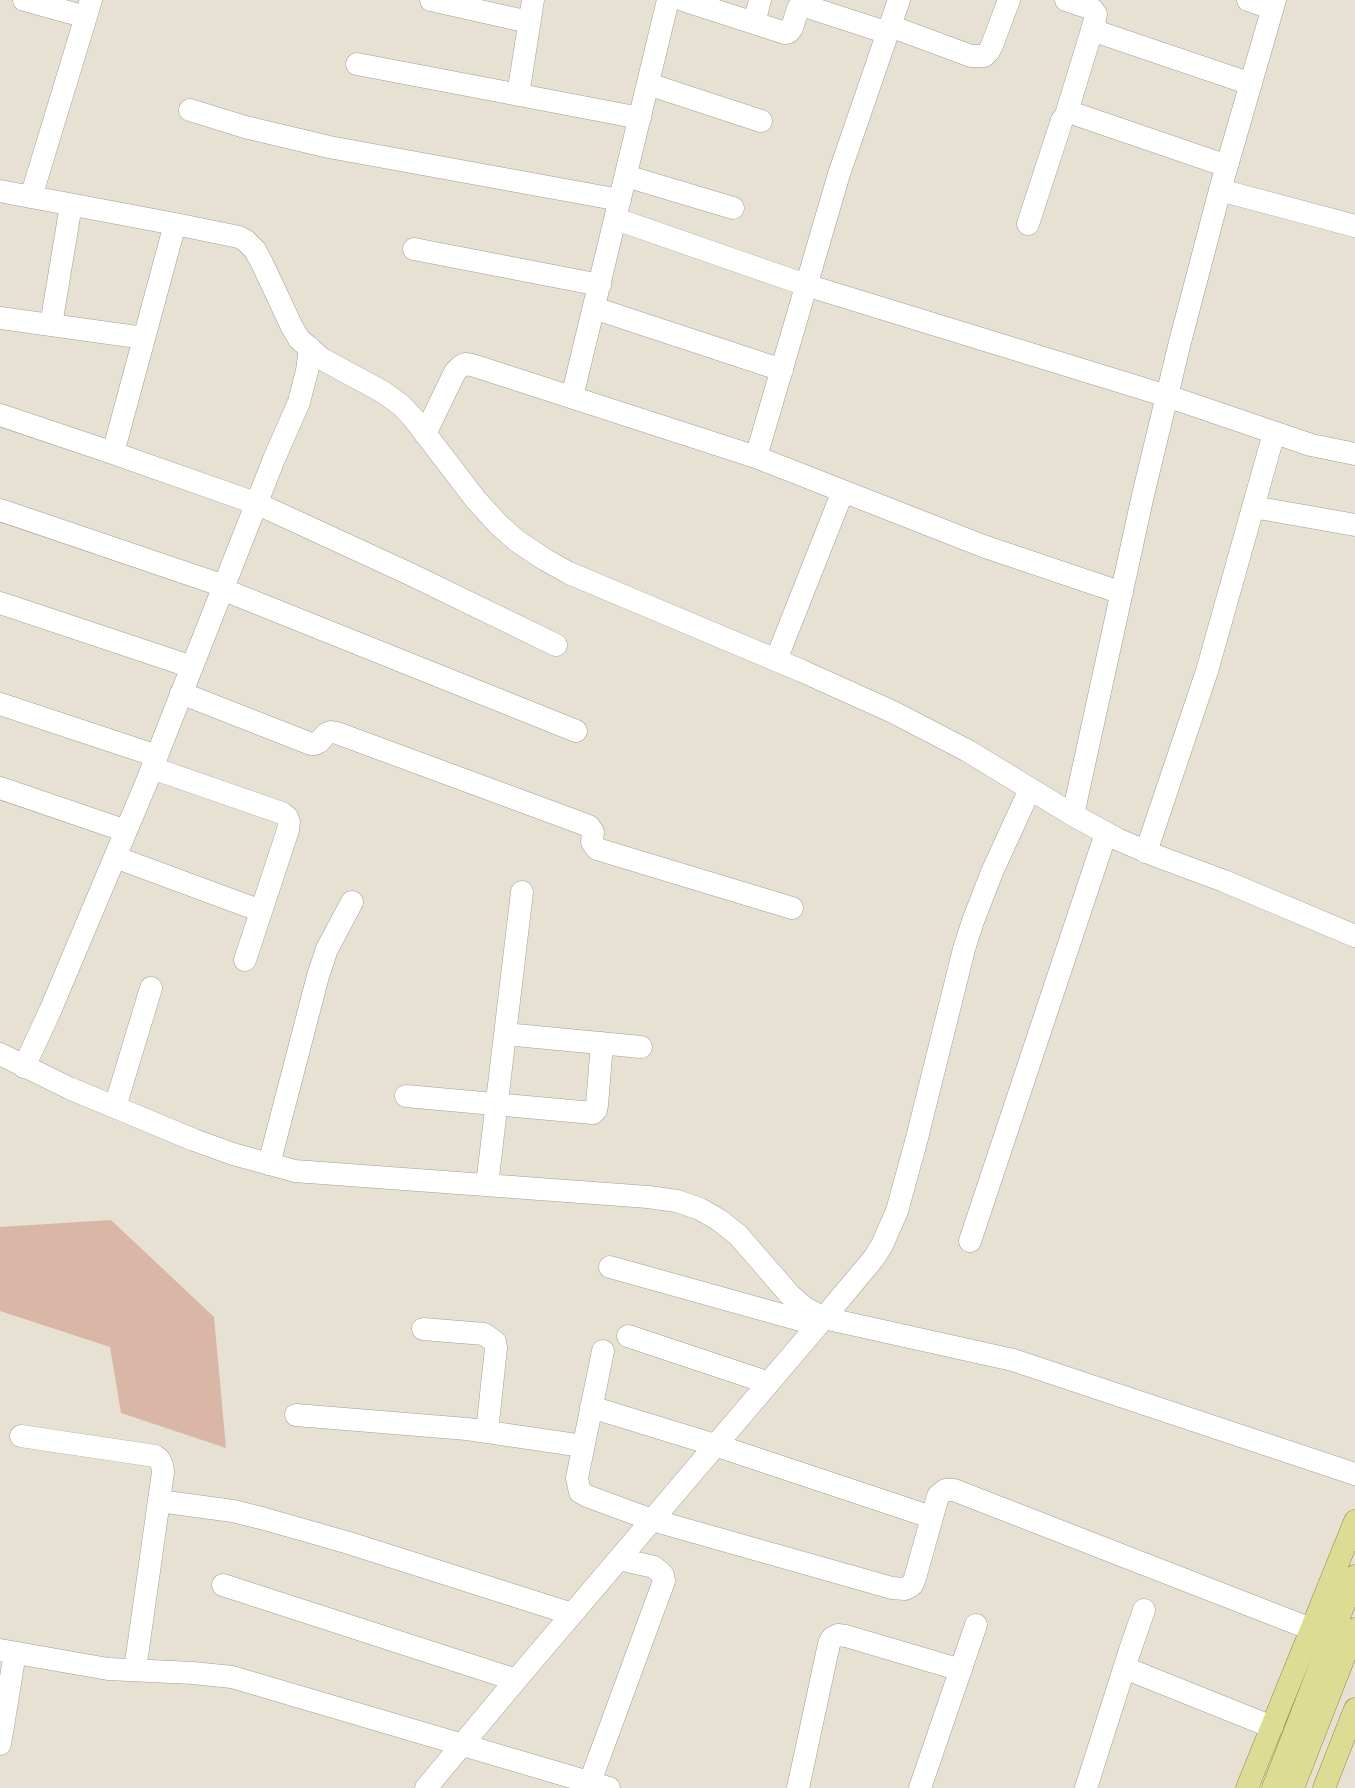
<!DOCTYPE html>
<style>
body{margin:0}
canvas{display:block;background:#e7e1d3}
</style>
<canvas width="1355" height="1788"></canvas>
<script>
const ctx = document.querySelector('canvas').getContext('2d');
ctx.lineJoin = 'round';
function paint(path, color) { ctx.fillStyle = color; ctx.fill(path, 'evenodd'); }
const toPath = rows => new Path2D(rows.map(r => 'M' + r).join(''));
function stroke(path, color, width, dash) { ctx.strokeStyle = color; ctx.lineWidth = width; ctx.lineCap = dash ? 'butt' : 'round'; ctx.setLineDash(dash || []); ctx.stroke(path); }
const green = toPath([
 [111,1220,214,1317,226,1448,121,1413,110,1347,0,1311,0,1227]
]);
const minor = toPath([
 [24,0,86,17],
 [431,0,529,22],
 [683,0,785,33,789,32,792,28,798,8,802,5,888,33],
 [1248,0,1272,8],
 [754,23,760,0],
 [890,26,971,56,984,56,989,51,992,45,1009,0],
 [1092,30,1251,84],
 [357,64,640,118],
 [648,84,761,121],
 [518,95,533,0],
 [190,110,245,127,329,147,620,200],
 [1066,115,1095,20,1096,14,1093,10,1090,8,1066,0],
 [626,176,733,208],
 [1220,190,1355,226],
 [0,191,175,224,239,237,246,241,255,250,262,263,292,327,299,339,322,359,383,392,401,405,414,419,476,500,498,524,517,541,544,559,569,573,802,671,893,712,968,751,1073,815,1117,839,1154,855,1224,881,1355,936],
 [31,197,91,0],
 [616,219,806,285,1167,396,1311,445,1355,454],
 [1028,224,1062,120,1066,115,1071,113,1078,115,1227,166],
 [414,249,600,285],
 [594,308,782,370],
 [0,318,144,338],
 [51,325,71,205],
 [572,397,668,0],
 [0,415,113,453,258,504,412,575,556,645],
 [425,434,455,372,460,367,465,364,472,365,756,457,983,546,1122,593],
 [113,453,175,224],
 [756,457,839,174,899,0],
 [1253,507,1355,525],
 [0,510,224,586],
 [222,589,576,731],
 [0,603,192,667],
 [776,660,843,491],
 [181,693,311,744,315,744,319,742,326,734,331,732,337,733,589,826,593,832,592,842,597,849,792,908],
 [0,704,157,756],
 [152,768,282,813,287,817,289,822,288,830,245,960],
 [0,788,126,831],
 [1073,815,1143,495,1180,342,1220,190,1275,0],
 [1146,852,1207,671,1274,433],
 [115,857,261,911],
 [505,1034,641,1047],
 [0,1054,69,1088,194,1140,233,1154,295,1171,648,1197,677,1201,700,1209,719,1220,738,1235,790,1295,805,1308,824,1318,1013,1360,1355,1474],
 [24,1067,50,1011,145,786,274,459,299,402,307,371,310,348],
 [406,1096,593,1113,596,1110,597,1105,602,1043],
 [115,1107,151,988],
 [269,1164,318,976,327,949,352,902],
 [487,1185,522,892],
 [970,1241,1106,833],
 [610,1267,818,1325],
 [423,1329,484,1334,495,1342,496,1348,487,1432],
 [628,1336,769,1383],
 [603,1351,577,1478,580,1492,587,1496,652,1520,892,1588,905,1589,912,1585,915,1578,938,1496,945,1490,954,1490,1311,1629],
 [591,1407,715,1445,931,1517],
 [296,1415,467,1429,583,1446],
 [21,1436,155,1456,159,1459,162,1465,163,1472,135,1670],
 [159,1501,233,1511,265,1519,349,1543,572,1614],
 [223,1585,516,1680],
 [0,1650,108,1669,193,1673,232,1677,609,1788],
 [1125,1668,1272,1727],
 [0,1744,15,1653],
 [590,1782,664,1581,663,1575,654,1567,619,1559],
 [426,1788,516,1680,818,1325,874,1258,882,1245,897,1211,917,1138,964,949,973,921,992,872,1030,789],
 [798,1788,829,1644,832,1638,838,1635,846,1636,961,1670],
 [920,1788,976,1625],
 [1086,1788,1130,1650,1144,1610]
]);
const major = toPath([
 [1247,1788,1355,1521],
 [1273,1788,1355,1576],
 [1293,1788,1355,1629],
 [1324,1788,1355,1709]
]);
paint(green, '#d9b6a6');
stroke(minor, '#a39e91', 23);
stroke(major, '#8f8d3e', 23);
stroke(minor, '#fff', 22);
stroke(major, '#dddc95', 22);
</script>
